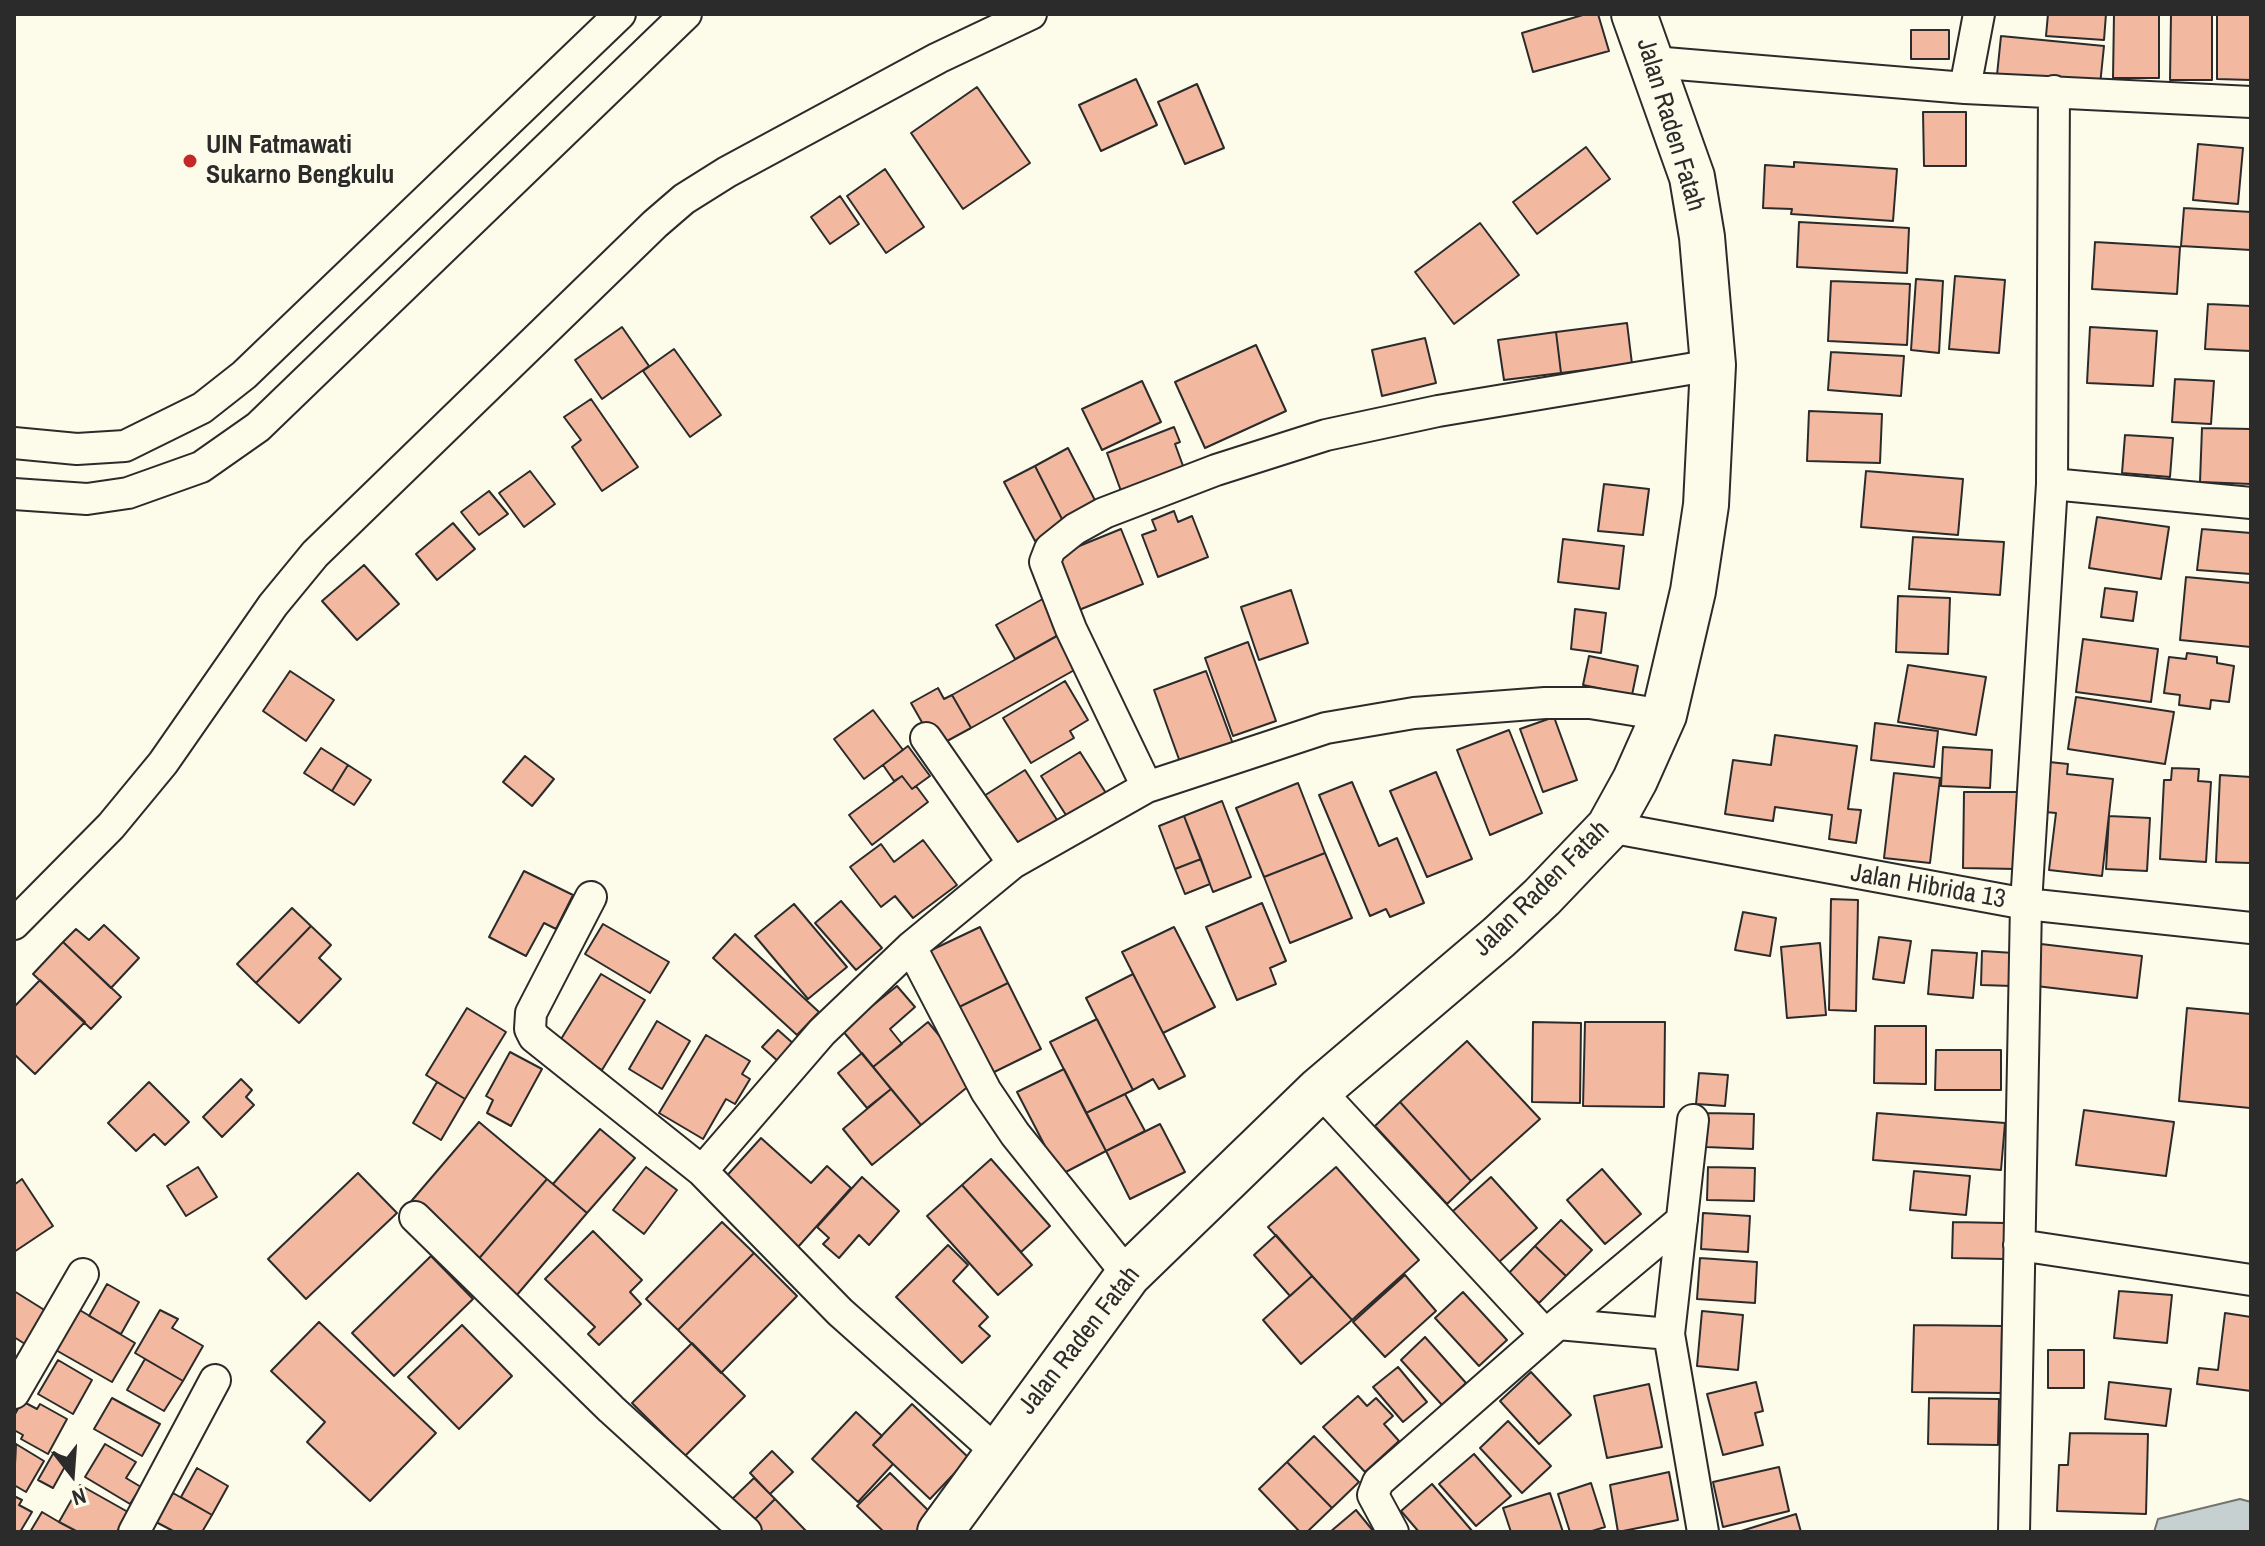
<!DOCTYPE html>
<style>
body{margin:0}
#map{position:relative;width:2265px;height:1546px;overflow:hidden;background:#fdfbea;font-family:"Archivo Narrow",sans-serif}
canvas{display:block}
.frame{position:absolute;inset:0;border:16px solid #2b2b2b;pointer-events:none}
.north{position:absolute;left:32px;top:1434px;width:80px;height:80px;-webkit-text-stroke:6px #fdfbea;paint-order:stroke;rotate:163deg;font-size:22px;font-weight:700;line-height:32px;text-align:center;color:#2b2b2b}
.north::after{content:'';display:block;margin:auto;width:28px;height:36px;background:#2b2b2b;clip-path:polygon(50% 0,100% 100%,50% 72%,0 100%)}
</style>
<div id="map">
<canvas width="2265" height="1546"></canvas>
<div class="frame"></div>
<div class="north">N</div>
</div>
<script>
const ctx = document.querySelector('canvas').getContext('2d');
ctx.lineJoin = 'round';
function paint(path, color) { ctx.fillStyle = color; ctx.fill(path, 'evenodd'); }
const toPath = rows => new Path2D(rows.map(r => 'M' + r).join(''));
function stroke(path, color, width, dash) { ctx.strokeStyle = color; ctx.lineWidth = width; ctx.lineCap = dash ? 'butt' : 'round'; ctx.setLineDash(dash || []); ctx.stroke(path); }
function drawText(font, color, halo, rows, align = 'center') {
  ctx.font = font + ' "Archivo Narrow",sans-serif'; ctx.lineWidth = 6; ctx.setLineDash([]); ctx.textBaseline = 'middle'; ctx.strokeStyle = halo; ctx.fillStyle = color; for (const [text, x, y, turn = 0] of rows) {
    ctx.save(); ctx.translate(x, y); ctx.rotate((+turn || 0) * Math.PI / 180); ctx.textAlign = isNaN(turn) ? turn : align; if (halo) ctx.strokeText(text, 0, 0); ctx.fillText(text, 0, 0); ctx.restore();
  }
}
const water = toPath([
 [2240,1499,2251,1502,2251,1532,2154,1532,2158,1519,2240,1499]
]);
const building = toPath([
 [1586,14,1598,14,1609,51,1533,72,1522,33,1586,14],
 [2048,14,2106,14,2104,40,2046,36,2048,14],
 [2114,14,2159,14,2159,78,2113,78,2114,14],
 [2171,14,2212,14,2212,80,2170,80,2171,14],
 [2217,14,2251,14,2251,80,2217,79,2217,14],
 [1911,30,1949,30,1949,59,1911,59,1911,30],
 [2001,36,2104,46,2100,85,1997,75,2001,36],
 [1136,79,1157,125,1101,151,1079,105,1136,79],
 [1197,84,1224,148,1185,164,1158,102,1197,84],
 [977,87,1030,163,963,209,911,133,977,87],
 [1923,112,1966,112,1966,166,1924,166,1923,112],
 [2198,144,2243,148,2238,204,2193,200,2198,144],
 [1586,147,1610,179,1537,234,1513,202,1586,147],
 [1794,162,1897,169,1893,221,1791,214,1792,209,1763,208,1765,165,1794,167,1794,162],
 [885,169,924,227,886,253,847,196,885,169],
 [840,196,859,224,830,244,811,217,840,196],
 [2184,208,2251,212,2251,250,2181,246,2184,208],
 [1799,222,1909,228,1907,273,1797,267,1799,222],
 [1480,223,1519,275,1454,324,1415,272,1480,223],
 [2095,242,2180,247,2177,294,2092,289,2095,242],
 [1955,276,2005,280,1999,353,1949,349,1955,276],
 [1916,279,1943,281,1939,353,1911,350,1916,279],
 [1831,281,1910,284,1907,345,1828,341,1831,281],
 [2208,304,2251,306,2251,351,2205,349,2208,304],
 [1627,323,1632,364,1561,373,1556,332,1627,323],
 [622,327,649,366,602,399,575,360,622,327],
 [2090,327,2157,331,2153,386,2087,383,2090,327],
 [1556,332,1561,373,1504,380,1498,340,1556,332],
 [1425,338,1436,383,1382,396,1372,350,1425,338],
 [1256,345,1286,411,1205,448,1175,382,1256,345],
 [674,349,721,415,690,437,643,371,674,349],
 [1831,352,1904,356,1901,396,1828,390,1831,352],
 [2175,379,2214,381,2211,424,2172,422,2175,379],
 [1142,381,1161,422,1102,450,1082,409,1142,381],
 [591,399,638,467,602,491,572,447,581,440,564,417,591,399],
 [1809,411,1882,414,1880,463,1807,461,1809,411],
 [1174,427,1180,442,1175,444,1186,474,1124,499,1107,453,1174,427],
 [2202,428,2251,429,2251,484,2200,482,2202,428],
 [2125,435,2173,438,2170,477,2122,473,2125,435],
 [1068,448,1099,508,1065,525,1035,466,1068,448],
 [1035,466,1065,525,1035,541,1004,482,1035,466],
 [530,471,555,504,524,527,499,493,530,471],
 [1866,471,1963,479,1958,535,1861,527,1866,471],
 [1604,484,1649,489,1643,535,1598,531,1604,484],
 [489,491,508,514,479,535,461,512,489,491],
 [1174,511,1178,522,1192,516,1208,557,1158,577,1142,535,1156,530,1152,520,1174,511],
 [2097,517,2169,527,2161,579,2089,568,2097,517],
 [453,523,475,549,437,580,416,554,453,523],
 [1121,529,1143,584,1079,610,1057,555,1121,529],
 [2202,529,2251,533,2251,574,2197,570,2202,529],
 [1913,537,2004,542,2000,595,1909,589,1913,537],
 [1563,539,1624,546,1619,589,1558,582,1563,539],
 [364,565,399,604,357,640,322,601,364,565],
 [2186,577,2251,583,2251,647,2180,640,2186,577],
 [2105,588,2137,592,2133,621,2101,617,2105,588],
 [1291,590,1308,643,1259,660,1241,607,1291,590],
 [1048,596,1067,630,1015,659,996,625,1048,596],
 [1898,596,1950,598,1948,654,1896,652,1898,596],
 [1575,609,1606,613,1601,653,1571,649,1575,609],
 [1059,635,1078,668,971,728,952,695,1059,635],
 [2083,639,2158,649,2151,702,2076,692,2083,639],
 [1248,642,1276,721,1233,736,1205,658,1248,642],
 [2187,653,2217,657,2217,663,2234,666,2229,702,2211,700,2210,709,2179,705,2180,695,2164,693,2169,657,2186,659,2187,653],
 [1589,656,1638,666,1632,695,1583,685,1589,656],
 [1908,665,1986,677,1976,735,1898,722,1908,665],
 [290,671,334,700,306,741,263,711,290,671],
 [1206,671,1233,744,1180,762,1154,690,1206,671],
 [1065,681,1088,720,1070,731,1074,738,1031,763,1003,718,1065,681],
 [938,688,944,699,952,695,971,728,936,747,911,703,938,688],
 [2076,697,2174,712,2165,764,2068,749,2076,697],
 [873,710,903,750,864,779,834,739,873,710],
 [1554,717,1577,780,1543,792,1520,729,1554,717],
 [1875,723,1938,731,1934,767,1871,760,1875,723],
 [1509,730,1542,813,1490,835,1457,750,1509,730],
 [1775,735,1857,746,1848,809,1861,810,1856,843,1829,839,1832,815,1775,807,1773,821,1725,814,1733,760,1771,765,1775,735],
 [908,746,930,776,912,789,902,776,894,781,883,765,908,746],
 [1943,747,1992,750,1990,788,1941,786,1943,747],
 [321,748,348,765,332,791,304,773,321,748],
 [1080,752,1111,801,1073,826,1041,776,1080,752],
 [525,756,554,779,532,806,503,782,525,756],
 [2040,761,2068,764,2067,774,2113,779,2102,876,2049,870,2056,813,2034,811,2040,761],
 [348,765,371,780,354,805,332,791,348,765],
 [2172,768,2199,769,2198,781,2211,782,2206,862,2160,859,2164,780,2171,780,2172,768],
 [1025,770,1059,823,1010,854,976,801,1025,770],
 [1436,772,1472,859,1427,877,1390,791,1436,772],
 [1894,773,1940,778,1930,863,1884,858,1894,773],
 [2220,775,2251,777,2251,863,2216,862,2220,775],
 [902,776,912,789,916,786,928,802,872,845,849,815,902,776],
 [1352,782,1379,846,1397,838,1424,903,1390,917,1386,909,1370,916,1319,795,1352,782],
 [1298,783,1325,853,1264,877,1236,808,1298,783],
 [1964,792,2017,792,2016,869,1963,868,1964,792],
 [1222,801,1251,877,1213,892,1184,816,1222,801],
 [1184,816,1201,859,1175,869,1159,826,1184,816],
 [2109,816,2150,818,2147,871,2106,869,2109,816],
 [923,840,957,885,913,918,895,896,881,907,850,867,881,844,894,862,923,840],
 [1325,853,1352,918,1290,943,1264,877,1325,853],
 [1201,859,1210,884,1185,894,1175,869,1201,859],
 [524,871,573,895,556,929,544,923,526,956,489,937,524,871],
 [1831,899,1858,900,1856,1011,1829,1010,1831,899],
 [841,901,882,948,856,970,815,923,841,901],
 [1262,903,1286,961,1270,968,1276,984,1237,1000,1206,927,1262,903],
 [794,904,847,967,808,999,755,936,794,904],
 [292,908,311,926,256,983,237,964,292,908],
 [1743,912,1776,918,1770,956,1735,950,1743,912],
 [603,924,669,962,650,993,585,954,603,924],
 [104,925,139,958,111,988,63,942,76,929,89,940,104,925],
 [311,926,331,945,319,958,341,979,299,1023,256,983,311,926],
 [980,927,1008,983,949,1012,921,955,980,927],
 [1174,927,1215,1007,1163,1033,1122,952,1174,927],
 [735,934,819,1012,797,1035,713,958,735,934],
 [1879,937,1911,941,1904,983,1873,979,1879,937],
 [63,942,121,997,91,1029,33,974,63,942],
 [1820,943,1826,1015,1787,1018,1781,947,1820,943],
 [2041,944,2142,956,2137,998,2036,986,2041,944],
 [1932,950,1977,953,1973,998,1928,994,1932,950],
 [1982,951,2014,953,2012,986,1981,985,1982,951],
 [601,974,645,1000,602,1070,558,1044,601,974],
 [1133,974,1185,1076,1159,1089,1153,1079,1133,1090,1086,998,1133,974],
 [40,980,85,1022,35,1074,14,1054,14,1007,40,980],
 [1008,983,1041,1049,982,1078,949,1012,1008,983],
 [897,986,915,1007,890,1029,902,1044,873,1067,842,1030,897,986],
 [467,1008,506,1032,465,1099,426,1075,467,1008],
 [2187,1008,2251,1014,2250,1108,2179,1101,2187,1008],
 [1097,1019,1133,1090,1086,1113,1050,1042,1097,1019],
 [657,1021,690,1041,662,1089,629,1069,657,1021],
 [928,1022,976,1080,921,1125,873,1067,928,1022],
 [1533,1022,1581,1023,1580,1103,1532,1102,1533,1022],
 [1585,1022,1665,1022,1664,1107,1583,1106,1585,1022],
 [1875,1026,1926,1026,1926,1084,1874,1083,1875,1026],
 [778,1030,795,1045,779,1062,762,1047,778,1030],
 [706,1035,750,1061,742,1074,750,1079,735,1104,726,1099,703,1139,659,1113,706,1035],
 [1467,1041,1540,1119,1471,1181,1400,1102,1467,1041],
 [1936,1050,2001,1050,2001,1090,1935,1090,1936,1050],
 [510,1052,542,1069,511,1126,487,1113,493,1100,486,1096,510,1052],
 [862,1053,891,1089,867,1108,838,1073,862,1053],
 [1064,1069,1106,1151,1060,1175,1017,1092,1064,1069],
 [1699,1073,1728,1075,1725,1106,1696,1104,1699,1073],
 [241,1079,252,1090,246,1097,254,1105,222,1137,203,1117,241,1079],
 [149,1082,189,1122,165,1145,154,1134,136,1151,108,1123,149,1082],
 [437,1082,465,1099,441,1140,413,1123,437,1082],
 [891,1089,921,1125,872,1165,843,1129,891,1089],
 [1125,1094,1145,1131,1106,1151,1086,1113,1125,1094],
 [1400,1102,1471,1181,1447,1204,1375,1126,1400,1102],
 [2084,1110,2174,1122,2166,1176,2076,1165,2084,1110],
 [1707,1113,1754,1114,1753,1149,1706,1147,1707,1113],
 [1877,1113,2005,1123,2001,1170,1873,1160,1877,1113],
 [479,1122,547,1179,476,1262,408,1205,479,1122],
 [1160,1124,1185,1172,1130,1199,1106,1151,1160,1124],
 [600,1129,635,1158,587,1213,553,1184,600,1129],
 [761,1138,811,1183,827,1166,851,1188,798,1247,723,1180,761,1138],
 [991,1159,1050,1226,1021,1252,962,1185,991,1159],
 [198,1167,217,1197,186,1216,167,1186,198,1167],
 [646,1167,677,1190,644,1234,613,1210,646,1167],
 [1336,1167,1419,1260,1352,1320,1268,1227,1336,1167],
 [1708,1167,1755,1168,1754,1201,1707,1200,1708,1167],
 [1602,1169,1641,1214,1605,1244,1567,1200,1602,1169],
 [1914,1171,1970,1176,1966,1215,1910,1210,1914,1171],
 [358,1173,397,1213,306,1299,268,1259,358,1173],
 [862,1177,899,1211,869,1245,859,1235,839,1258,823,1244,829,1238,817,1227,862,1177],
 [1491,1177,1537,1228,1489,1271,1443,1220,1491,1177],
 [22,1179,53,1226,14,1252,14,1185,22,1179],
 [547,1179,587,1213,516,1296,476,1262,547,1179],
 [962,1185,1032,1265,998,1295,927,1216,962,1185],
 [1703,1213,1750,1216,1748,1252,1701,1249,1703,1213],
 [1561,1220,1592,1250,1566,1276,1535,1246,1561,1220],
 [722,1222,754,1253,678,1330,646,1299,722,1222],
 [1953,1222,2005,1223,2005,1259,1952,1258,1953,1222],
 [593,1231,642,1280,630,1292,641,1304,599,1345,588,1334,595,1327,545,1279,593,1231],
 [1276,1235,1312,1276,1290,1296,1254,1255,1276,1235],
 [948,1245,968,1265,953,1281,988,1317,979,1326,990,1336,962,1363,896,1297,948,1245],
 [1535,1246,1566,1276,1539,1303,1508,1274,1535,1246],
 [754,1253,797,1296,721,1373,678,1330,754,1253],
 [431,1256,473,1299,394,1376,352,1333,431,1256],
 [1700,1258,1757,1262,1755,1303,1697,1299,1700,1258],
 [1405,1275,1436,1311,1385,1357,1353,1322,1405,1275],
 [1312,1276,1352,1320,1301,1364,1263,1320,1312,1276],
 [107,1284,139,1302,121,1334,89,1316,107,1284],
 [14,1291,46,1311,25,1344,14,1337,14,1291],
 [2119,1291,2172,1295,2167,1343,2114,1338,2119,1291],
 [1463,1292,1507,1340,1479,1366,1435,1318,1463,1292],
 [78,1309,135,1343,112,1382,54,1349,78,1309],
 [160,1310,178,1319,172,1328,203,1346,183,1381,135,1353,160,1310],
 [1702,1311,1743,1315,1738,1370,1697,1366,1702,1311],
 [2225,1313,2251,1317,2251,1391,2197,1384,2199,1368,2218,1370,2225,1313],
 [319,1322,436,1433,370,1501,307,1442,325,1422,271,1371,319,1322],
 [462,1325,512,1376,459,1429,408,1377,462,1325],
 [1914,1325,2002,1326,2001,1393,1912,1392,1914,1325],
 [1425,1337,1466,1383,1442,1405,1401,1360,1425,1337],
 [692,1343,745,1396,685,1456,632,1403,692,1343],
 [2048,1350,2084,1350,2084,1388,2048,1388,2048,1350],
 [145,1359,183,1381,164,1411,127,1390,145,1359],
 [58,1360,92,1380,73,1414,38,1394,58,1360],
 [1398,1367,1427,1402,1403,1422,1373,1387,1398,1367],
 [1531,1372,1571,1415,1539,1444,1500,1401,1531,1372],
 [1756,1382,1763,1411,1755,1413,1763,1445,1723,1455,1707,1394,1756,1382],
 [2109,1382,2171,1389,2166,1426,2105,1419,2109,1382],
 [1649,1384,1662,1447,1607,1458,1594,1396,1649,1384],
 [1358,1396,1367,1406,1376,1398,1393,1416,1384,1424,1399,1441,1365,1472,1323,1427,1358,1396],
 [112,1398,160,1424,142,1456,94,1429,112,1398],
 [1929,1398,1999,1399,1998,1445,1928,1444,1929,1398],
 [22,1401,37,1409,40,1404,67,1419,48,1454,21,1439,23,1435,14,1430,14,1416,22,1401],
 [912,1404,969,1458,930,1499,873,1445,912,1404],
 [856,1412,882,1436,873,1445,893,1464,858,1502,812,1459,856,1412],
 [1508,1421,1551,1466,1522,1493,1480,1448,1508,1421],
 [2070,1433,2148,1434,2146,1514,2057,1511,2059,1465,2068,1465,2070,1433],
 [1314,1436,1359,1482,1332,1508,1287,1462,1314,1436],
 [16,1444,44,1461,26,1492,14,1485,16,1444],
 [105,1444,136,1462,126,1478,141,1487,130,1504,85,1477,105,1444],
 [772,1451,793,1472,770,1494,750,1473,772,1451],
 [54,1452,68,1461,53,1488,38,1480,54,1452],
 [1474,1454,1511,1496,1476,1526,1439,1484,1474,1454],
 [1287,1462,1332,1508,1307,1532,1300,1532,1259,1489,1287,1462],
 [1779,1467,1789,1511,1723,1527,1713,1482,1779,1467],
 [197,1468,228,1486,212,1515,181,1497,197,1468],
 [1669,1472,1678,1520,1618,1532,1610,1485,1669,1472],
 [890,1473,935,1517,920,1532,884,1532,857,1506,890,1473],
 [754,1478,775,1499,750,1524,729,1502,754,1478],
 [1591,1483,1605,1527,1589,1532,1570,1532,1558,1494,1591,1483],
 [1432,1484,1473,1532,1419,1532,1401,1511,1432,1484],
 [80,1485,128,1512,117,1532,78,1532,59,1522,80,1485],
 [173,1493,212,1515,202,1532,175,1532,156,1522,173,1493],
 [1550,1493,1563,1532,1511,1532,1503,1508,1550,1493],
 [14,1496,22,1500,19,1505,32,1512,20,1532,14,1532,14,1496],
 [775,1499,807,1532,758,1532,750,1524,775,1499],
 [1356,1510,1374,1532,1330,1532,1356,1510],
 [42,1512,59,1522,78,1532,30,1532,42,1512],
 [1796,1514,1801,1532,1738,1532,1796,1514]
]);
const street = toPath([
 [1653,62,1965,88,2251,102],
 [1965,88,1979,14],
 [14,443,77,449,125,446,202,408,244,375,620,14],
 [2052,484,2251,503],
 [14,494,87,499,128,493,201,467,258,427,686,14],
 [1147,787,1071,629,1045,562,1050,549,1075,529,1104,513,1216,470,1326,435,1438,411,1713,365],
 [1609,827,2026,904,2251,928],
 [1013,863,1147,787,1326,728,1414,713,1545,703,1590,703,1664,715],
 [591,897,531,1013,530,1029,534,1037,702,1171,840,1312,996,1451],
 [14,924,111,826,163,763,273,605,315,554,655,224,684,199,727,172,938,58,1031,14],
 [911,947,986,1091,1015,1134,1128,1275],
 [1319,1090,1545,1334],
 [1693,1120,1669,1334,1703,1532],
 [702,1171,822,1032,911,947,1013,863,926,738],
 [415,1217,611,1409,746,1532],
 [2019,1245,2251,1280],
 [1558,1324,1682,1220],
 [14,1393,83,1274],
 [134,1532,215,1380],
 [1393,1532,1373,1495,1378,1482,1558,1324,1669,1334],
 [2014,1532,2026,904,2052,484,2054,91]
]);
const highway = toPath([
 [940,1532,1128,1275,1319,1090,1499,937,1542,897,1609,827,1635,780,1664,715,1693,591,1706,505,1713,365,1702,237,1692,177,1634,14]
]);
const markers = [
 [190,161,8,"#c62828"]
];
const streetNames = [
 ["Jalan Raden Fatah",1670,125,73],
 ["Jalan Hibrida 13",1928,887,10],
 ["Jalan Raden Fatah",1542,889,-45],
 ["Jalan Raden Fatah",1080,1341,-52]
];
const poiNames = [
 ["UIN Fatmawati",206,146],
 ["Sukarno Bengkulu",206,176]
];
paint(water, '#c7d0d0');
stroke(water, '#74746e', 2);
paint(building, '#f2b8a0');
stroke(building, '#2b2b2b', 2);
stroke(street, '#2b2b2b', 34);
stroke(highway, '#2b2b2b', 48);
stroke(street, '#fdfbea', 30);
stroke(highway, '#fdfbea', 44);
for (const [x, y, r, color] of markers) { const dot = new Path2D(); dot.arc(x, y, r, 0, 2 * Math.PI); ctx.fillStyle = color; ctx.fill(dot); stroke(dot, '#fdfbea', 3); }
drawText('26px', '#2b2b2b', '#fdfbea', streetNames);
drawText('bold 26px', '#2b2b2b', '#fdfbea', poiNames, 'left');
</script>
